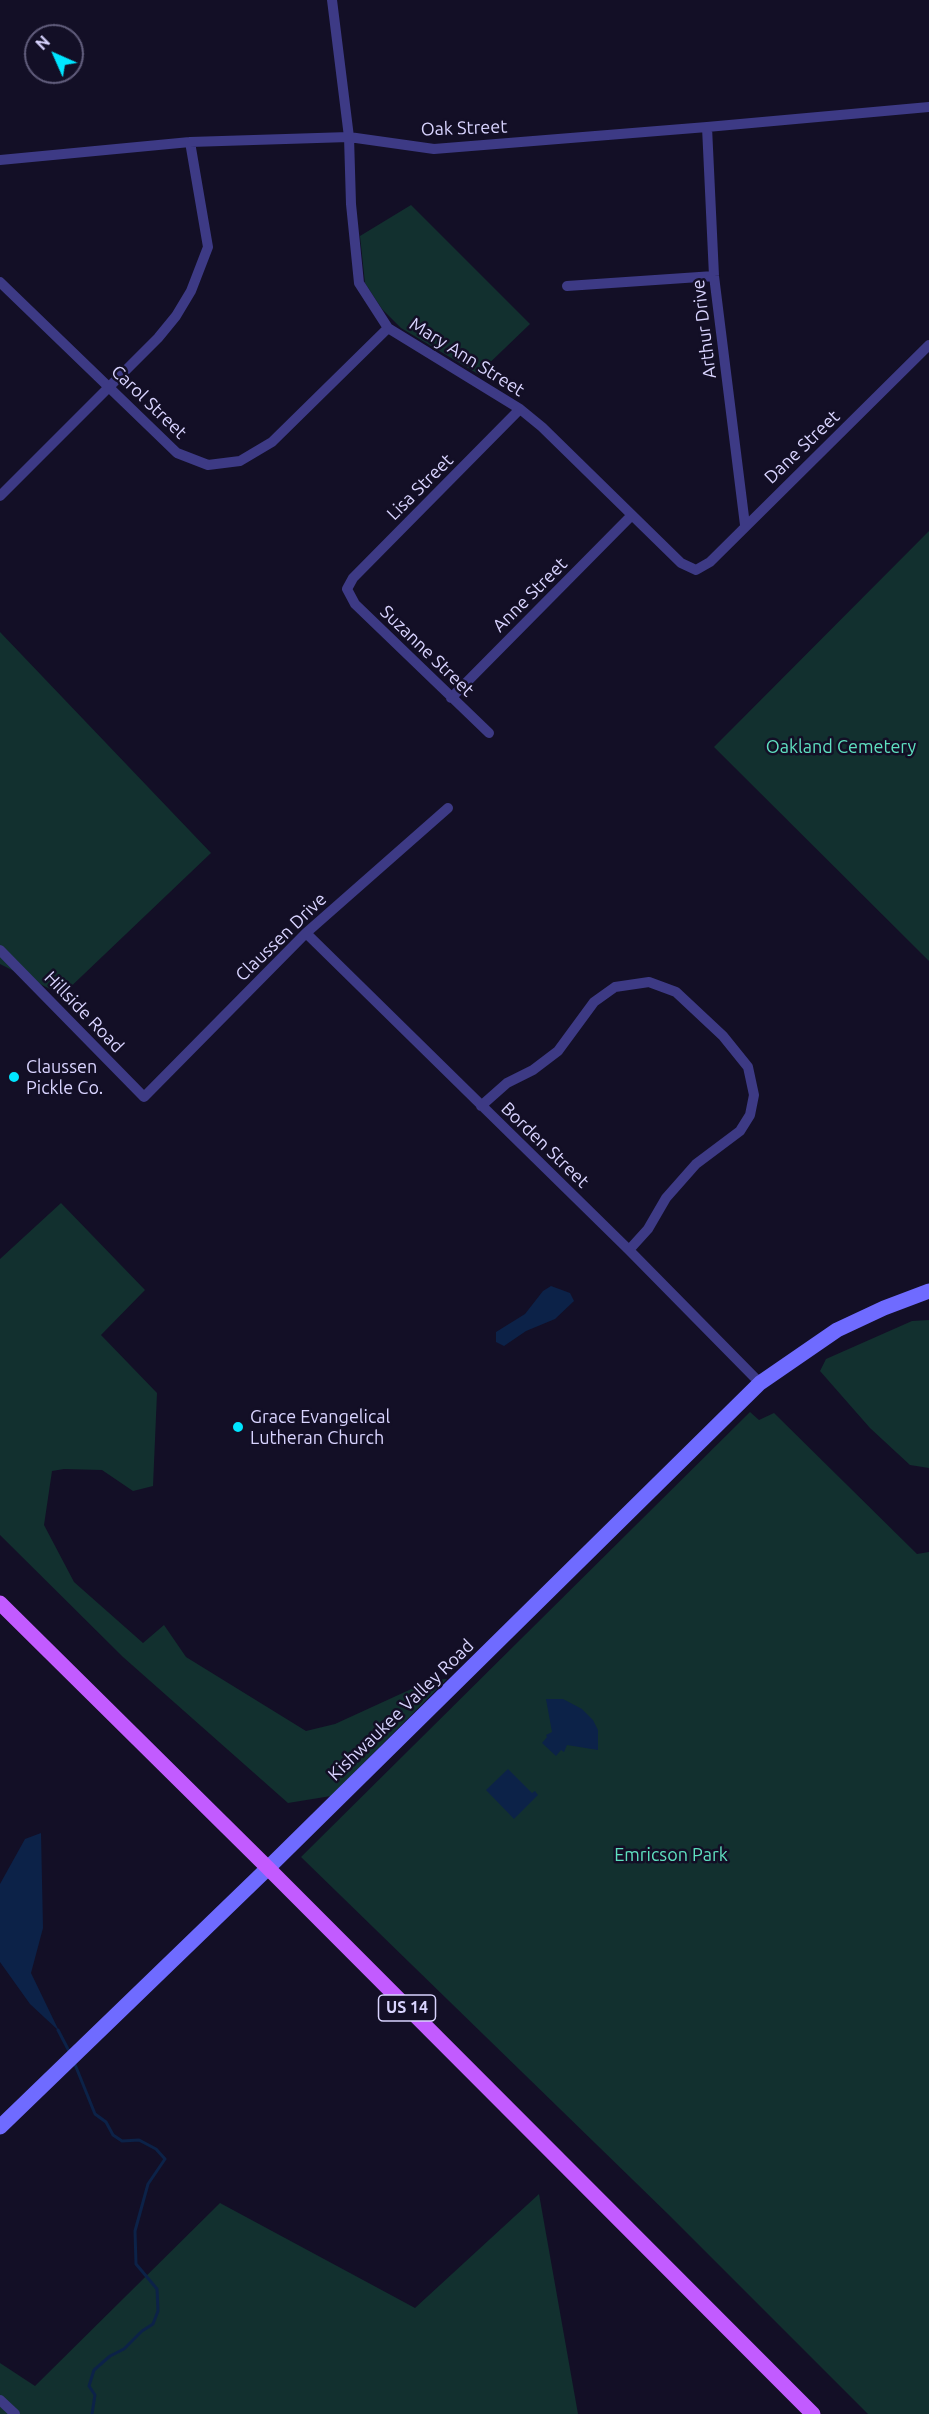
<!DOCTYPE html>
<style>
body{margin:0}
#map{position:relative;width:929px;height:2414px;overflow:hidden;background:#130f26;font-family:Ubuntu,sans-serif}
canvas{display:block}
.north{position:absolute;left:24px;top:24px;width:60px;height:60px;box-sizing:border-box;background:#130f26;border:2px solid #625e7d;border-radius:50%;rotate:315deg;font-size:16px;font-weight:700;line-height:24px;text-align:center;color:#d9d4ff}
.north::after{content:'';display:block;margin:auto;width:21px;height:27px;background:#00e5ff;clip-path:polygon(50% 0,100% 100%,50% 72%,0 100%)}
</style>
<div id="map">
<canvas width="929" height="2414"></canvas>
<div class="north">N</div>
</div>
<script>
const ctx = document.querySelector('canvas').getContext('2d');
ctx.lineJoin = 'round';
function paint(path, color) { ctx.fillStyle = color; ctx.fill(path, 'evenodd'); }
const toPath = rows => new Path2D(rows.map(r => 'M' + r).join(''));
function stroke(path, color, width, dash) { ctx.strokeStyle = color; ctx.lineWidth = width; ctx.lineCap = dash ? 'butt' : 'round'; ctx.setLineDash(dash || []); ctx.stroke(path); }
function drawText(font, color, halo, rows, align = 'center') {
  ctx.font = font + ' Ubuntu,sans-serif'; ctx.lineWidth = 5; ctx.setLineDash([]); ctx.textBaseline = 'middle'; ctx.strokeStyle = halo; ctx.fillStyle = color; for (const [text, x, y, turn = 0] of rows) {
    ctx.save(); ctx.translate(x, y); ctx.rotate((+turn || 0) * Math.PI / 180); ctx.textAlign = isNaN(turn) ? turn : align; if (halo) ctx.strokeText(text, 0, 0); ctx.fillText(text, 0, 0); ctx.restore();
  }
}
const green = toPath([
 [411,205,530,324,478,374,401,328,382,309,365,283,360,236],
 [929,531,929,961,714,747],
 [0,632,211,853,62,995,0,964],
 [61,1203,145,1290,101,1335,157,1393,153,1486,133,1491,102,1470,64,1469,52,1471,44,1525,74,1582,143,1643,164,1625,186,1657,306,1731,335,1724,431,1680,447,1679,331,1796,288,1803,123,1657,0,1535,0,1259],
 [929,1320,929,1468,910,1465,870,1428,820,1371,826,1359,912,1321],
 [750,1412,759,1420,774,1413,917,1554,929,1552,929,2414,868,2414,670,2216,301,1857],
 [539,2194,578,2414,0,2414,0,2363,35,2386,220,2203,415,2308]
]);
const water = toPath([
 [551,1286,570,1293,574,1301,555,1319,526,1331,504,1346,496,1342,496,1332,525,1314,543,1291],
 [546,1699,563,1699,582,1709,593,1720,598,1730,598,1750,567,1745,564,1752,561,1750,556,1756,542,1743,547,1737,546,1735,552,1732],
 [508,1769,532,1793,535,1791,538,1795,514,1819,486,1790],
 [41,1833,43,1928,31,1973,59,2031,30,2004,0,1962,0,1884,25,1839]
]);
const stream = toPath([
 [58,2030,70,2053],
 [74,2062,95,2114,106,2122,113,2135,122,2141,139,2140,156,2149,165,2159,148,2184,135,2231,136,2264,157,2289,158,2311,153,2324,142,2331,124,2349,110,2356,94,2370,89,2386,95,2395,92,2414]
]);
const street = toPath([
 [332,0,349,137,351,204,359,283,388,328,520,409,542,427,681,563,696,570,710,562,929,345],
 [707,127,714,276,745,525],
 [0,160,190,142,349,137,434,149,707,127,929,107],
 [0,282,177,453,208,465,240,461,272,442,388,328],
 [567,286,714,276],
 [0,496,158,338,176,316,191,291,208,247,190,142],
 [451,698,632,515],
 [489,733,355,604,347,589,353,578,520,409],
 [306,933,629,1250,760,1383],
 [0,950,144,1097,306,933,448,808],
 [481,1106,507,1083,533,1070,558,1051,594,1002,615,987,649,982,676,992,723,1036,748,1067,754,1095,750,1115,740,1131,696,1164,666,1198,648,1229,629,1250],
 [0,2400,15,2414]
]);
const secondary = toPath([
 [0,2127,268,1868,760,1383,837,1330,884,1308,929,1291]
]);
const primary = toPath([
 [0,1603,268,1868,813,2414]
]);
const markers = [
 [14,1077,6,"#00e5ff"],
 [238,1427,6,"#00e5ff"]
];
const shields = [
 [407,2008,57]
];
const shieldNames = [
 ["US 14",407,2008]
];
const streetNames = [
 ["Oak Street",464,128,-2],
 ["Arthur Drive",704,329,-97],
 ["Mary Ann Street",467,357,32],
 ["Carol Street",149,402,44],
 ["Dane Street",802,447,-44],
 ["Lisa Street",420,487,-45],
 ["Anne Street",530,595,-45],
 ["Suzanne Street",427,651,44],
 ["Claussen Drive",281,937,-44],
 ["Hillside Road",84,1012,46],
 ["Borden Street",545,1145,44],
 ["Kishwaukee Valley Road",401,1710,-44]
];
const parkNames = [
 ["Oakland Cemetery",841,747],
 ["Emricson Park",671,1855]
];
const poiNames = [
 ["Claussen",26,1067],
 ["Pickle Co.",26,1088],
 ["Grace Evangelical",250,1417],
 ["Lutheran Church",250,1438]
];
paint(green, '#12302f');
paint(water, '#0c2248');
stroke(stream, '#0c2248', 3);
stroke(street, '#3d3a85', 10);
stroke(secondary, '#6f6bff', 15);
stroke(primary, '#c25bff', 15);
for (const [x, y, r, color] of markers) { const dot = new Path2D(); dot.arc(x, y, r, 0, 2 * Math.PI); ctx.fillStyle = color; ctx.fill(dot); stroke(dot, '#130f26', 2); }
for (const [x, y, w] of shields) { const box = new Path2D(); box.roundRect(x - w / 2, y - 13, w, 26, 4.5); ctx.fillStyle = '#130f26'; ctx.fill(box); stroke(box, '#d9d4ff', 1.5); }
drawText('bold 16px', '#d9d4ff', null, shieldNames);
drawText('18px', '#d9d4ff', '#130f26', streetNames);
drawText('18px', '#5fe0c0', '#130f26', parkNames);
drawText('18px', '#d9d4ff', '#130f26', poiNames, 'left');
</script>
